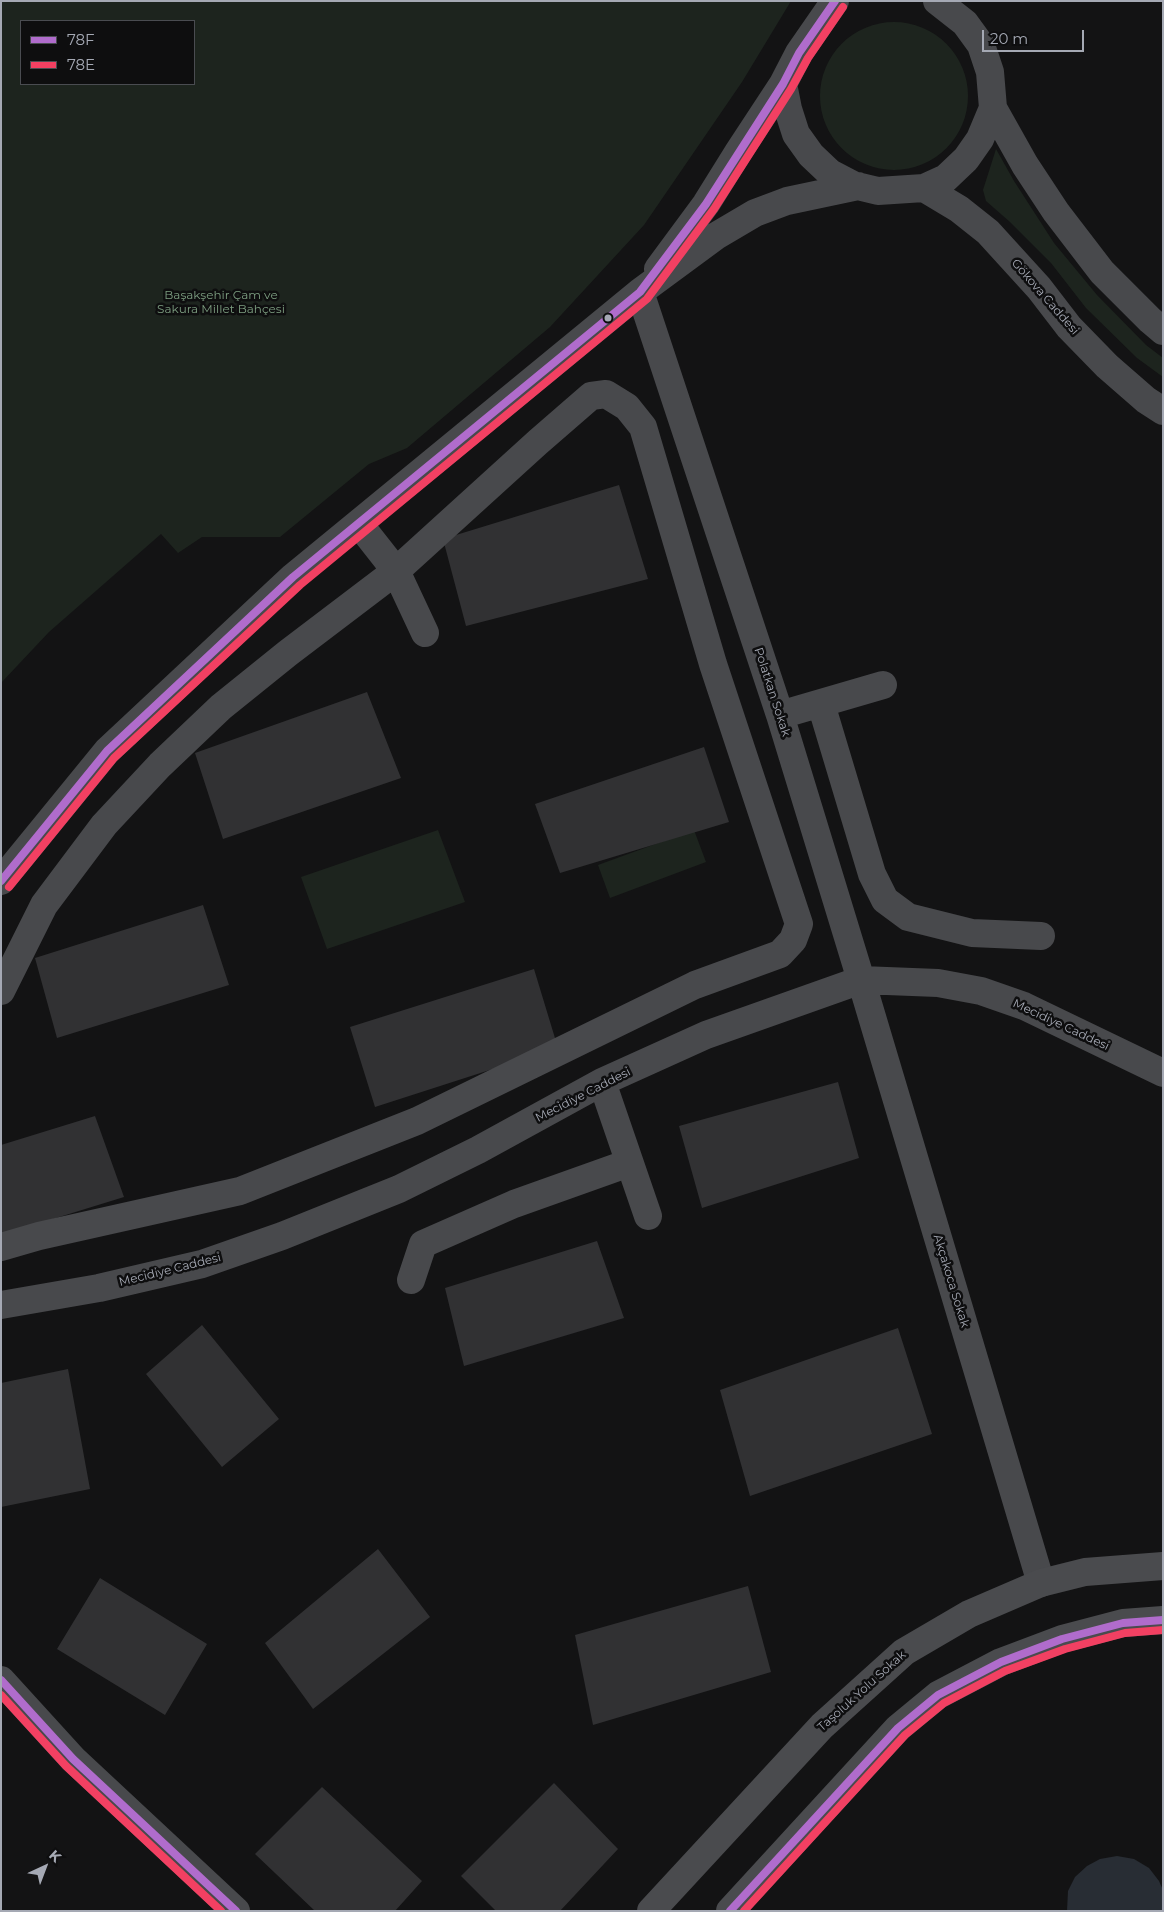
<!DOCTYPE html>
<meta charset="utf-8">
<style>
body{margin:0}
#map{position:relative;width:1164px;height:1912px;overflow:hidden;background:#131314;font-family:Montserrat,sans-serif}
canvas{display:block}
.frame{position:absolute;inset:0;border:2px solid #a5a9b4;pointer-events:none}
.legend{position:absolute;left:20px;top:20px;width:175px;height:65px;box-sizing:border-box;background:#0e0e0f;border:1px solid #4a4c51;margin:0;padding:6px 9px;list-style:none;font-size:15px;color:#a5a9b4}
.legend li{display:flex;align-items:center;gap:10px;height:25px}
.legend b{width:25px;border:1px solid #4a4c51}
.north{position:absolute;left:20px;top:1842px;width:50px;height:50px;-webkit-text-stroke:4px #0e0e0f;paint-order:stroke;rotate:43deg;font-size:14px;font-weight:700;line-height:20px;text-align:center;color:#a5a9b4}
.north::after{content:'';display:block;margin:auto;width:18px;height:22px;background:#a5a9b4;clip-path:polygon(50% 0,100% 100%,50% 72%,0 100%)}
.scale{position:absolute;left:982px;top:30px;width:102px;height:22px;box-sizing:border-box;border:2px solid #a5a9b4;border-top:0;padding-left:6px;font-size:15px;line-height:18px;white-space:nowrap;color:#a5a9b4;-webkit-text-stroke:4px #0e0e0f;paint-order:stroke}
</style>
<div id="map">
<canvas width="1164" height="1912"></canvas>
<div class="frame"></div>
<ul class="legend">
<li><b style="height:6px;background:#b06ccc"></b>78F</li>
<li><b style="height:6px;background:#f24062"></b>78E</li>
</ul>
<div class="north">K</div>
<div class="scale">20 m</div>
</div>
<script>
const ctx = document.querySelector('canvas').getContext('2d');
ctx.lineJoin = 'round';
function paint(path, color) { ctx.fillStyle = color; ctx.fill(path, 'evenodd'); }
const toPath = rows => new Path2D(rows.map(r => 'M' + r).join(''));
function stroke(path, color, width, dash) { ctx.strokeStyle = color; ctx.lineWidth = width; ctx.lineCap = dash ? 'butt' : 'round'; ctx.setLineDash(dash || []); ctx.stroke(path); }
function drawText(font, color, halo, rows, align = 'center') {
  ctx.font = font + ' Montserrat,sans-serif'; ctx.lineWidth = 5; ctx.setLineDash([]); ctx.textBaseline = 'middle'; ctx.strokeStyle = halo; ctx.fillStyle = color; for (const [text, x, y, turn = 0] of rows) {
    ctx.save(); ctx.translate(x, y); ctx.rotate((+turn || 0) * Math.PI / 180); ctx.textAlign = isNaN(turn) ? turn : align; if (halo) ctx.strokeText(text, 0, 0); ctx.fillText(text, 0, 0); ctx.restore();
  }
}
const green = toPath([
 [1,1,791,1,742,82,644,225,550,327,407,448,369,464,280,537,202,537,178,553,161,534,49,632,1,683],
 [21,21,194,21,194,84,21,84],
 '820 96a74 74 0 1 1 148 0a74 74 0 1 1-148 0Z',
 [996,149,1014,181,1054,243,1097,295,1146,345,1163,358,1163,377,1137,358,1086,308,1051,263,1010,222,986,201,983,190],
 [438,830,465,902,327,949,301,877],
 [694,830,706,862,610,898,598,865]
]);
const water = toPath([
 [1117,1856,1134,1859,1149,1868,1159,1881,1163,1890,1163,1911,1067,1911,1068,1891,1075,1877,1087,1866,1100,1859]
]);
const building = toPath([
 [619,485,648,579,466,626,443,539],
 [367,692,401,778,223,839,195,753],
 [704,747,729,822,560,873,535,804],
 [203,905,229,985,57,1038,35,958],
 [534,969,558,1048,375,1107,350,1027],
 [838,1082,859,1158,702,1208,679,1126],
 [95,1116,124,1197,1,1235,1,1145],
 [597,1241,624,1318,464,1366,445,1288],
 [202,1325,279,1419,222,1467,146,1374],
 [898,1328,932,1434,750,1496,720,1390],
 [68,1369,90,1489,1,1507,1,1383],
 [378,1549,430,1617,313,1709,265,1643],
 [100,1578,207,1644,165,1715,57,1649],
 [748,1586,771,1672,593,1725,575,1635],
 [554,1783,618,1849,560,1911,496,1911,461,1876],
 [322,1787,422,1881,395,1911,315,1911,255,1854]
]);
const minor = toPath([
 [783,84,788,109,796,134,811,155,830,173,853,185,878,191,924,188,946,178,966,159,980,139,993,108,990,72,981,45,965,23,937,1],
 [993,108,1025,165,1056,212,1102,272,1150,320,1163,331],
 [924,188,959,209,988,232,1039,288,1069,327,1107,366,1146,400,1163,411],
 [658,269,706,204,739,151,783,84,799,53,835,1],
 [640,292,780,715,861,980,1041,1583],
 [359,524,396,571,425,633],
 [821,704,872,874,885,900,908,917,972,933,1041,936],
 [780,715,883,685],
 [1,881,107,751,293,577,640,292,716,236,755,213,787,201,858,186],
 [1,991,44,905,104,825,160,765,221,707,288,653,396,571,538,442,591,396,606,394,627,407,643,427,713,664,799,924,793,940,780,954,695,985,417,1121,240,1191,39,1236,1,1247],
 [602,1082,648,1216],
 [411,1280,423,1244,514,1204,629,1163],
 [1,1305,99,1288,202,1264,282,1236,399,1189,478,1150,602,1082,706,1035,861,980,938,983,981,991,1024,1006,1163,1073],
 [1,1680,73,1759,236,1911]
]);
const major = toPath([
 [651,1911,822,1726,904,1652,969,1614,1041,1583,1085,1572,1163,1566],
 [730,1911,898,1728,938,1695,1001,1662,1062,1639,1123,1623,1163,1620]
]);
const bus1 = toPath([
 [1,881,107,751,293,577,640,292,706,204,783,84,799,53,835,1],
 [1,1680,73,1759,236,1911],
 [730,1911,898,1728,938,1695,1001,1662,1062,1639,1123,1623,1163,1620]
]);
const bus2 = toPath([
 [9,887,114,758,300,585,647,299,714,209,791,89,808,58,843,7],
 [1,1695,66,1766,221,1911],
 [744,1911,905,1735,944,1703,1005,1671,1065,1649,1125,1633,1163,1630]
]);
const markers = [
 [608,318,4.5,"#a5a9b4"]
];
const parkNames = [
 ["Başakşehir Çam ve",221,295],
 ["Sakura Millet Bahçesi",221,309]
];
const streetNames = [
 ["Gökova Caddesi",1045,297,49],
 ["Polatkan Sokak",772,692,72],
 ["Mecidiye Caddesi",1061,1025,25],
 ["Mecidiye Caddesi",583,1095,-27],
 ["Mecidiye Caddesi",170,1270,-14],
 ["Akçakoca Sokak",951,1281,73],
 ["Taşoluk Yolu Sokak",862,1691,-42]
];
paint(green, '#1d241e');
paint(water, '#282d34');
paint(building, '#313133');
stroke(minor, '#48494c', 28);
stroke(major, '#4a4b4e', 28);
stroke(bus1, '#b06ccc', 8);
stroke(bus2, '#f24062', 8);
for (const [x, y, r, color] of markers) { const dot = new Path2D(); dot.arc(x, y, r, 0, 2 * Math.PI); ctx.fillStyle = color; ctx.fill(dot); stroke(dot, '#0e0e0f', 2); }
drawText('12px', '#7d9e81', '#0e0e0f', parkNames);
drawText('12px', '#a5a9b4', '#0e0e0f', streetNames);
</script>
